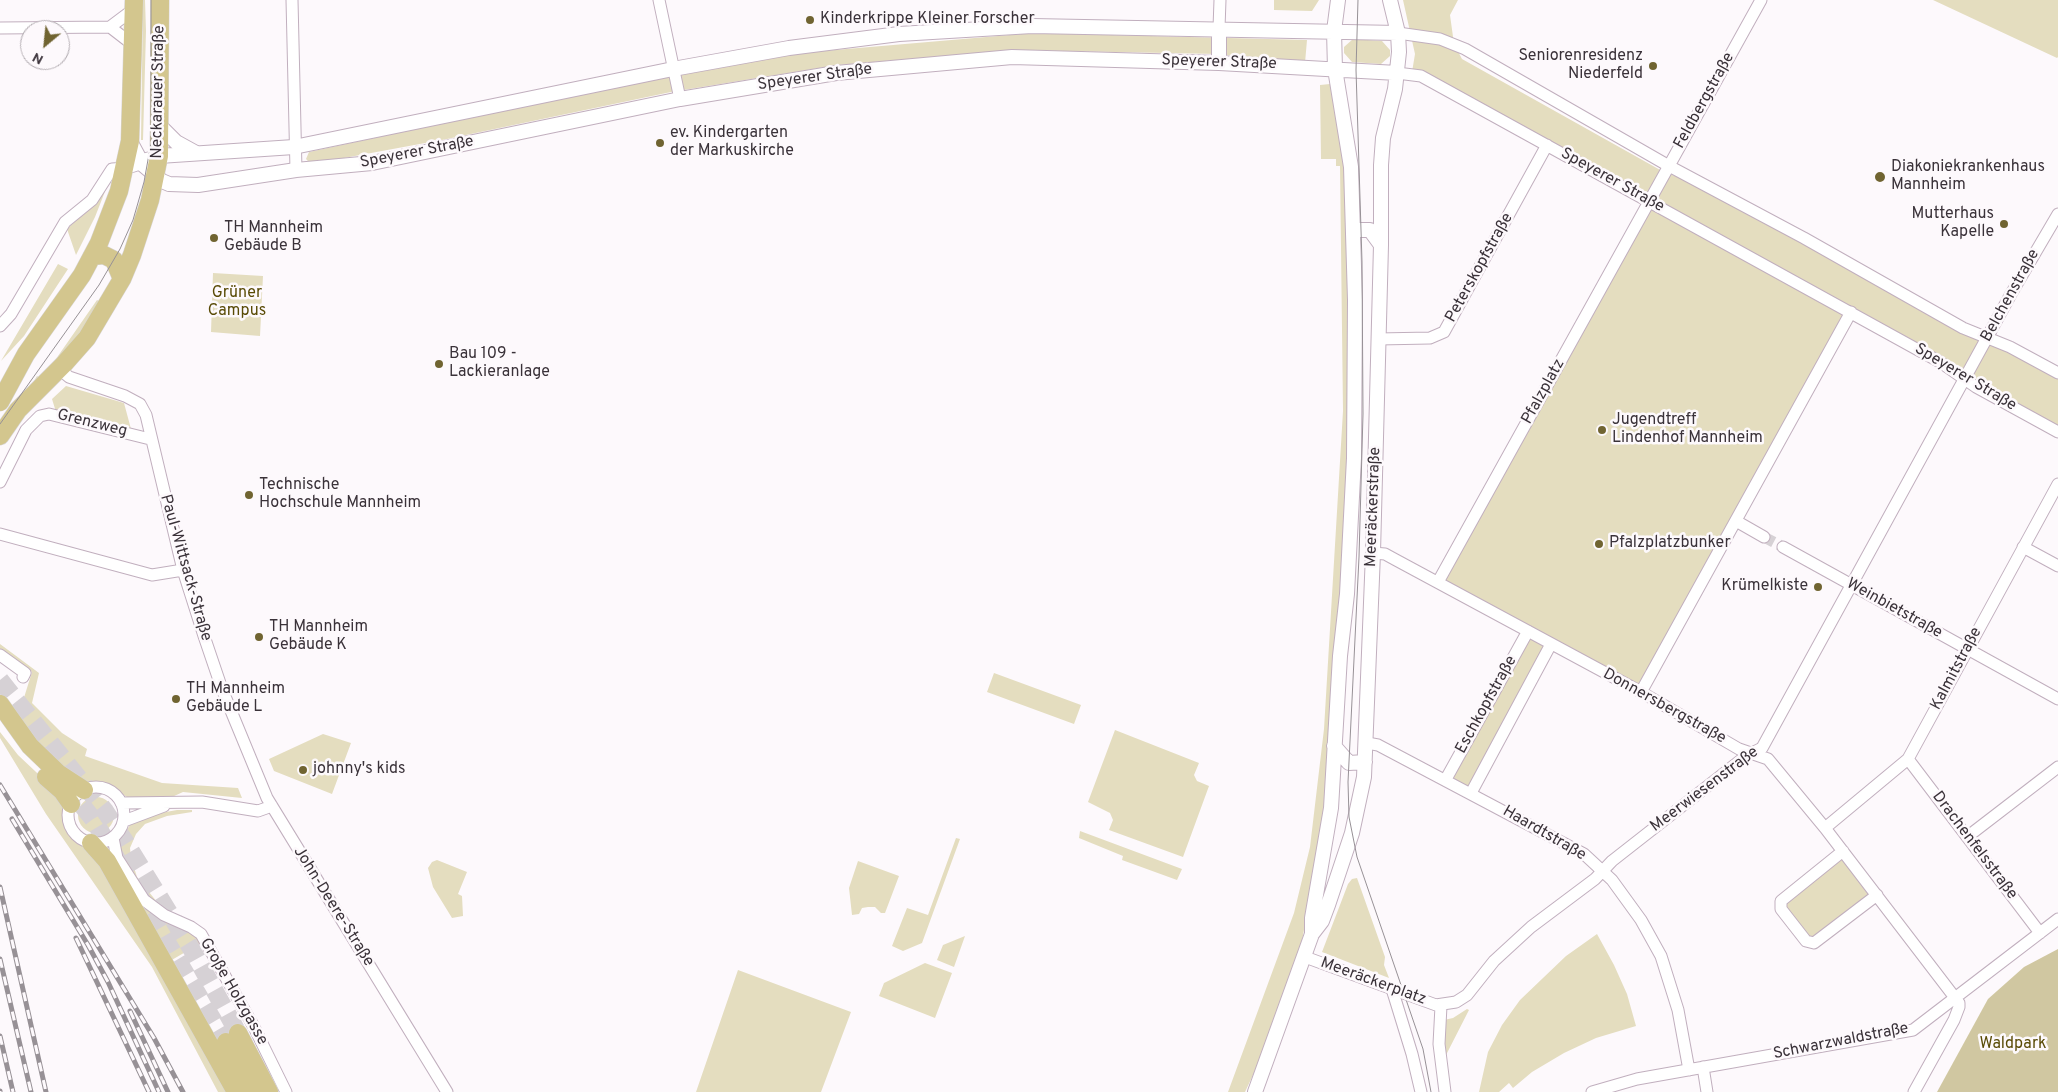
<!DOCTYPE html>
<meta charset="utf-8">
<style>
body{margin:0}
#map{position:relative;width:2058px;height:1092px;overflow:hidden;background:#fdf9fc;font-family:Overpass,sans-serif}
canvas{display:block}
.north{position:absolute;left:20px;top:20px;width:50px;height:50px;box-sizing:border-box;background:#fdf9fc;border:1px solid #afa9ae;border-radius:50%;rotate:208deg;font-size:14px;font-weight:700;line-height:20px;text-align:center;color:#3a3239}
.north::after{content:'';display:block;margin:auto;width:18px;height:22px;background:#706431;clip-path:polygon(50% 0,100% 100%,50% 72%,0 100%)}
</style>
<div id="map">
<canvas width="2058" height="1092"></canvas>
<div class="north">N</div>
</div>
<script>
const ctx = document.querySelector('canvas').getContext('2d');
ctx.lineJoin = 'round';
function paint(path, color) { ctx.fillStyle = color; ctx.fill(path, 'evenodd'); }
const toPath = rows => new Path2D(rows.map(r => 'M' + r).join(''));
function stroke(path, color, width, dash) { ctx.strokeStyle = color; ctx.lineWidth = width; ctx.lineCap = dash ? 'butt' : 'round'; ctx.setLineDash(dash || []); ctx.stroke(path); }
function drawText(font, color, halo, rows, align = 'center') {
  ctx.font = font + ' Overpass,sans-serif'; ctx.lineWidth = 5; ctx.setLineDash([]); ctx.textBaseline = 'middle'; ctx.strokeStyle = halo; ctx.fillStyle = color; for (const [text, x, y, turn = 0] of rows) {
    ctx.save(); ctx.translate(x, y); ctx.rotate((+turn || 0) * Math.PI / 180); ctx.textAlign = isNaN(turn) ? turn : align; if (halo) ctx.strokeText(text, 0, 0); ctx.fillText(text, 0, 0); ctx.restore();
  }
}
const green = toPath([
 [143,0,145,0,146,31,143,140,141,140],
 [1274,0,1319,0,1312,11,1274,10],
 [1403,0,1458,0,1450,15,1454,44,1462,59,1662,171,1718,193,2058,375,2058,432,1850,313,1641,692,1551,644,1471,793,1446,779,1527,631,1442,582,1649,207,1412,72,1415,54],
 [1933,0,2058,0,2058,57,2057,58],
 [1033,33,1307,40,1305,63,1216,54,1014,50,838,65,671,92,447,139,344,158,309,162,306,159,309,152,667,75,686,74,800,53],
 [1353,39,1382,41,1390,50,1390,56,1381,64,1352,62,1344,53,1344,47],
 [1330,84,1335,96,1348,169,1353,395,1331,756,1319,843,1300,953,1268,1043,1245,1092,1228,1092,1294,913,1310,847,1324,729,1343,411,1340,166,1336,166,1336,159,1321,159,1320,85],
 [106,189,95,217,76,255,67,229,99,199],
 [58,264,68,269,24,336,1,361],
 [213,273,263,276,260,336,211,332],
 [97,300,99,301,86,324,53,370,22,401,37,376,42,379],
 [66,386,124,403,131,429,56,412,52,399],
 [0,644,39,673,32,703,62,733,87,749,85,756,162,783,238,788,242,798,183,792,172,797,127,797,106,784,89,783,72,779,17,720,32,672,0,649],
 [994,673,1081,705,1074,724,987,692],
 [1115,730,1199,763,1194,775,1197,781,1209,786,1183,857,1109,830,1113,820,1110,813,1088,802],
 [0,732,18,755,53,788,64,801,64,819,68,831,78,843,90,849,230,1092,218,1092,152,967,46,814,0,738],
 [323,734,351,743,332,794,274,771,269,759],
 '78 815a18 18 0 1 1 36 0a18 18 0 1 1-36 0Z',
 [177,810,192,810,192,812,167,816,145,824,136,834,130,848,131,858,137,877,161,907,151,901,121,856,120,842,131,823,149,815],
 [1080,831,1182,869,1177,880,1122,860,1123,856,1079,838],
 [956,838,960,839,922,943,903,951,892,946,907,908,928,915],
 [1843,851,1877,895,1814,943,1781,901],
 [437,860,467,872,458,894,462,896,463,916,452,918,433,887,428,868,432,862],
 [858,861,899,876,885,913,881,913,875,907,868,907,862,908,859,914,852,915,849,888],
 [1357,878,1385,957,1384,965,1389,978,1322,952,1348,884,1352,879],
 [138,898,194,934,201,943,170,961],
 [1597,934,1614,965,1627,994,1636,1026,1596,1038,1564,1053,1532,1072,1513,1088,1509,1083,1499,1092,1479,1092,1488,1052,1502,1025,1520,1000,1566,956],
 [965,936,954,967,937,960,943,945],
 [925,963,952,973,935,1018,879,996,884,983],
 [738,970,851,1012,821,1092,696,1092],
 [1467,1009,1469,1010,1445,1057,1442,1040,1444,1020,1453,1018]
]);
const forest = toPath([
 [2058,949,2058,1092,1937,1092,1988,999,2024,967]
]);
const minorTunnel = toPath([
 [1764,537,1783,547]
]);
const primaryTunnel = toPath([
 [0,680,105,811,126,843,192,950,238,1033],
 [65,784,93,819,121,866],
 [136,890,226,1042]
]);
const minor = toPath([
 [292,0,296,170],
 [659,0,680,99],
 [110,27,134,9],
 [0,28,110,27,132,44],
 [1219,28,1220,0],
 [1398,33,1440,39,1465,49,1669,166,1804,238,1963,328,2010,347,2058,373],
 [1397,73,1421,76,1940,362,1976,387,2058,432],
 [0,326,11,314,65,222,92,200,112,169,126,168],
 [1378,339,1430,338,1444,332,1547,145],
 [63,372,69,377,125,396,140,404,146,415,183,570,204,636,222,689,267,798,447,1092],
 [0,482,26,430,40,416,49,414,150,439],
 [1736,521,1764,537],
 [0,534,152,575,183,570],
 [1783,547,2058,699],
 [2023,547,2058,566],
 [1373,553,1385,554,1396,560,1641,692,1739,749,1768,759,1825,828,1959,1003,1959,1007,1954,1020,1914,1092],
 [1438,582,1761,0],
 [0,655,25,673,23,677],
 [1641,692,1851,312],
 [1367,743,1378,745,1584,854,1612,880,1641,920,1661,956,1678,1010,1689,1070],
 [1908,759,2040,933],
 [1446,779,1528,631],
 '68 815a28 28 0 1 1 56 0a28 28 0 1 1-56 0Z',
 [1471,793,1551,644],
 [121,803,202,802,258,811,272,806],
 [124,821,164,806],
 [1825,828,1908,759,2058,484],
 [1967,837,2058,767],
 [113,838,117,858,144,900,164,915,191,927,201,934,254,1027,286,1092],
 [1843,851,1781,901,1781,909,1806,941,1814,943,1877,895],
 [1305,957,1436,1005,1456,1002,1467,995,1494,961,1531,927,1595,879,1612,861,1746,756,1762,748,2011,294,2058,214],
 [1392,989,1412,1054,1421,1092],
 [1441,1006,1439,1044,1445,1092],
 [1703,1067,1707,1092],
 [1592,1092,1637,1079,1913,1030,2058,919]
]);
const tertiary = toPath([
 [1219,28,1219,63],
 [161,127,176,142,196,153],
 [130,141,143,165,162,181,169,184,198,185,296,170,372,163,680,99,836,73,1012,57,1219,63,1397,73],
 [132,165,159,156,294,147,673,69,789,48,899,34,1032,26,1398,33],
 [1353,230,1370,230,1381,245],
 [1334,746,1349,763,1365,762],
 [1312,934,1312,918,1331,808,1340,656,1347,594,1354,458,1355,300,1351,167,1335,69,1334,31,1338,0],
 [1255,1092,1312,934,1322,921,1328,905,1352,833,1364,777,1373,553,1381,245,1381,165,1383,138,1395,89,1399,52,1398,33,1390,0]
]);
const primary = toPath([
 [92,256,104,255,114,260,122,279],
 [0,402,26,354,82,275,99,243,119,191,130,141,134,0],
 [0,436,18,410,64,364,87,338,122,279,132,255,150,200,159,156,160,0],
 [0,704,30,746,58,773,84,790],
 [46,777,62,791,71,804],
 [91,843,107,861,236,1092],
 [238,1033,269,1092],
 [226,1042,252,1092]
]);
const tram = toPath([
 [1358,0,1356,70,1362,262,1363,414,1359,557,1348,782,1349,817,1357,857,1423,1049,1431,1092],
 [0,424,99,285,120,249,133,220,144,182,151,143,151,0]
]);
const rail = toPath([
 [0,785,154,1038,183,1092],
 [12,819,88,945,108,982,159,1092],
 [0,887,46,1092],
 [76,938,149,1092],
 [0,959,31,1092],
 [130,1011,168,1092],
 [0,1036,13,1092],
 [0,1091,0,1092]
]);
const markers = [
 [810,20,5,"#706431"],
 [1653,66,5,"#706431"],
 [660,143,5,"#706431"],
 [1880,177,6,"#706431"],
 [2004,224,5,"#706431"],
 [214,238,5,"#706431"],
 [439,364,5,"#706431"],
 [1602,430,5,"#706431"],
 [249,495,5,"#706431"],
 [1599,544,5,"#706431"],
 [1818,587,5,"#706431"],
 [259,637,5,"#706431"],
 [176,699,5,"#706431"],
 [303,770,5,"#706431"]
];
const poiNames = [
 ["Kinderkrippe Kleiner Forscher",820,20],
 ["Seniorenresidenz",1643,57,"right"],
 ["Niederfeld",1643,75,"right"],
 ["ev. Kindergarten",670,134],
 ["der Markuskirche",670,152],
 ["Diakoniekrankenhaus",1891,168],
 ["Mannheim",1891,186],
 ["Mutterhaus",1994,215,"right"],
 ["Kapelle",1994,233,"right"],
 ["TH Mannheim",224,229],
 ["Gebäude B",224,247],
 ["Bau 109 -",449,355],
 ["Lackieranlage",449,373],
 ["Jugendtreff",1612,421],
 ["Lindenhof Mannheim",1612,439],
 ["Technische",259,486],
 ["Hochschule Mannheim",259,504],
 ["Pfalzplatzbunker",1609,544],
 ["Krümelkiste",1808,587,"right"],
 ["TH Mannheim",269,628],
 ["Gebäude K",269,646],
 ["TH Mannheim",186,690],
 ["Gebäude L",186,708],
 ["johnny's kids",313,770]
];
const streetNames = [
 ["Speyerer Straße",1219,63,2],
 ["Speyerer Straße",815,78,-8],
 ["Neckarauer Straße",159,92,-89],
 ["Feldbergstraße",1705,101,-61],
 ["Speyerer Straße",417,153,-11],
 ["Speyerer Straße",1612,181,29],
 ["Peterskopfstraße",1480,268,-61],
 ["Belchenstraße",2011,296,-61],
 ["Speyerer Straße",1965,378,31],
 ["Pfalzplatz",1544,392,-61],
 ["Grenzweg",92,424,14],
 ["Meeräckerstraße",1374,507,-88],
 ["Paul-Wittsack-Straße",185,568,74],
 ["Weinbietstraße",1894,609,29],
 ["Kalmitstraße",1957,669,-62],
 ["Eschkopfstraße",1487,705,-61],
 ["Donnersbergstraße",1664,707,29],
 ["Meerwiesenstraße",1705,790,-37],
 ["Haardtstraße",1544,834,30],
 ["Drachenfelsstraße",1974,846,53],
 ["John-Deere-Straße",333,907,58],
 ["Meeräckerplatz",1373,982,20],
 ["Große Holzgasse",233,992,60],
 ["Schwarzwaldstraße",1841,1042,-11]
];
const parkNames = [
 ["Grüner",237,294],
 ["Campus",237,312],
 ["Waldpark",2013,1045]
];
paint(green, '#e4ddbf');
paint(forest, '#d0c7a1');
stroke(minorTunnel, '#d6d1d5', 11, [11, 5.5]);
stroke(primaryTunnel, '#d6d1d5', 18, [18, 9]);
stroke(minor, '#c1afbe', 13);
stroke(tertiary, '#c1afbe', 16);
stroke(primary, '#d8d6d7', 19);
stroke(minor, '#fff', 11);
stroke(tertiary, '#fff', 14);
stroke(primary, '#d3c68e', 18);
stroke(tram, '#979196', 1);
stroke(rail, '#979196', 5);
stroke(rail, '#fdf9fc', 3, [9]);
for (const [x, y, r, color] of markers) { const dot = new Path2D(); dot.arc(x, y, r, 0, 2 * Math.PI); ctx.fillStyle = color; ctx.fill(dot); stroke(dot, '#fdf9fc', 2); }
drawText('16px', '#3a3239', '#fdf9fc', poiNames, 'left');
drawText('16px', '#3a3239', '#fdf9fc', streetNames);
drawText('16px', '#594b06', '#fdf9fc', parkNames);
</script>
